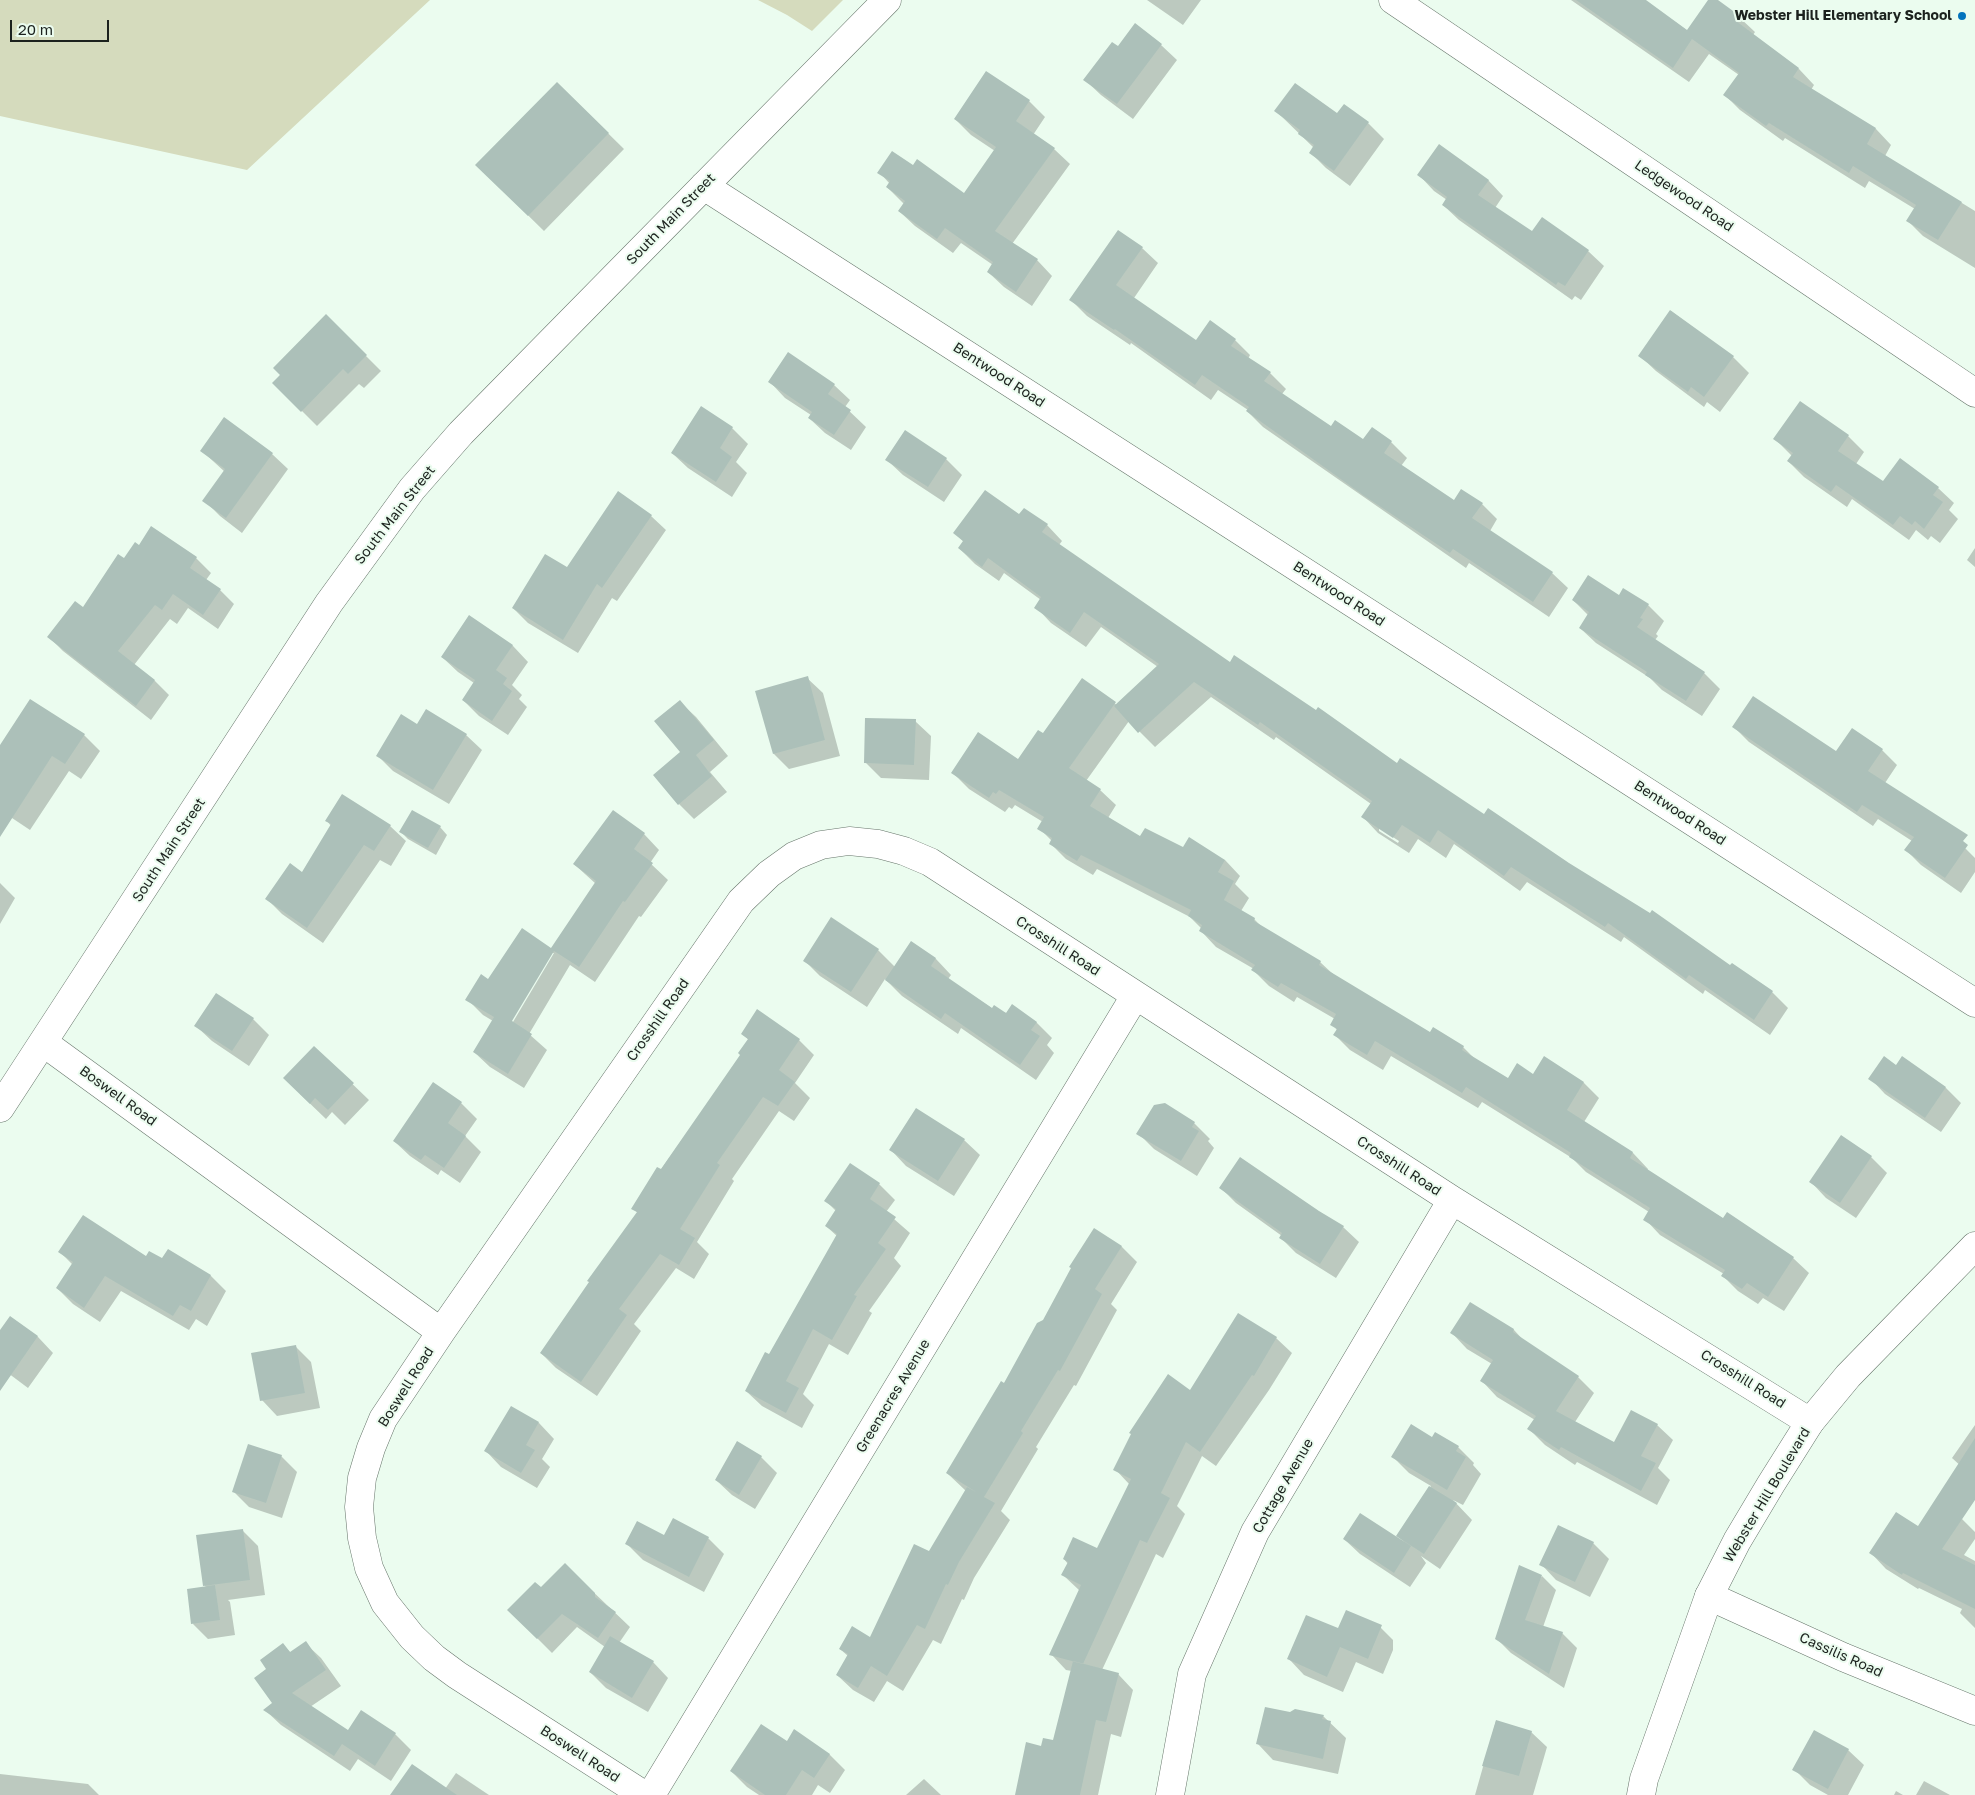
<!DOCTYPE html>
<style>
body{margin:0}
#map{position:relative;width:1975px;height:1795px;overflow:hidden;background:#ebfcef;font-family:"Golos Text",sans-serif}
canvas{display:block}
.scale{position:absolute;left:10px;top:20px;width:99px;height:22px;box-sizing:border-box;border:2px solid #1c221e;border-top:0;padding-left:6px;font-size:15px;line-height:18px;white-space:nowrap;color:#1c221e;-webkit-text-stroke:4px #ebfcef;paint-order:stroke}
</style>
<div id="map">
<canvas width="1975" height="1795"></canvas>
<div class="scale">20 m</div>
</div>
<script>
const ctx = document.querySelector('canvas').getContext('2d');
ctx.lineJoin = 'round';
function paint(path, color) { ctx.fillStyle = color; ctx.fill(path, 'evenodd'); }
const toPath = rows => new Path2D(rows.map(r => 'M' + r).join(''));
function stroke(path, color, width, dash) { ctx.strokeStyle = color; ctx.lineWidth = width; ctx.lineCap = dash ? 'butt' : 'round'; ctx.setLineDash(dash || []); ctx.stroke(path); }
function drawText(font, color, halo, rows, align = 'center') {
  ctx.font = font + ' "Golos Text",sans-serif'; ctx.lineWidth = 4; ctx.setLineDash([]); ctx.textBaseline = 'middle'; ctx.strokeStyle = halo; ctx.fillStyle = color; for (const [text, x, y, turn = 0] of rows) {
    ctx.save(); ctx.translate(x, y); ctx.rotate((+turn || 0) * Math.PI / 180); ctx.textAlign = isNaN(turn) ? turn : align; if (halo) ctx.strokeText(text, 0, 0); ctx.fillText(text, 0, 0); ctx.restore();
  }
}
const green = toPath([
 [0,0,430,0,247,170,0,116],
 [758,0,843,0,812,31,787,15]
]);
const shadow = toPath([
 [1147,0,1201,0,1183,25],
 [1571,0,1644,0,1688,31,1710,0,1716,0,1739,17,1755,32,1753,35,1799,69,1814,85,1811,90,1876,129,1891,145,1885,156,1975,211,1975,268,1923,236,1908,221,1915,209,1869,181,1865,188,1785,138,1783,141,1740,110,1725,95,1739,75,1709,54,1689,82],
 [1161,45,1177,60,1133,119,1101,95,1085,80,1118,48],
 [557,83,624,149,544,231,493,181],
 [1029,101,1045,117,1033,135,1054,149,1070,164,1012,244,1037,260,1052,276,1032,306,1004,287,988,272,993,265,961,243,953,253,915,226,899,211,904,204,887,187,890,184,879,172,913,167,964,195,995,151,971,135,955,119],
 [1276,111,1337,115,1368,123,1384,139,1350,186,1326,168,1311,153,1314,148],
 [1419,175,1488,180,1503,196,1495,208,1532,233,1588,251,1604,266,1581,300,1575,296,1572,300,1459,220,1443,205,1447,200,1434,191],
 [1142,248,1158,263,1134,298,1197,342,1235,340,1250,355,1248,359,1270,373,1286,389,1282,394,1331,428,1363,441,1372,429,1391,442,1407,458,1401,466,1454,501,1482,504,1497,519,1490,531,1552,573,1568,588,1549,617,1469,563,1466,568,1263,427,1247,411,1248,410,1218,390,1211,400,1131,343,1130,345,1087,316,1071,300],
 [1671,311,1733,357,1749,373,1720,412,1707,402,1704,407,1656,371,1640,356],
 [326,316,381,371,364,388,359,384,317,426,274,383],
 [770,382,834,385,850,400,845,407,866,427,851,450,825,433,809,418,811,415,785,398],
 [1800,403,1848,436,1864,452,1856,464,1883,483,1938,488,1954,503,1949,510,1958,519,1940,543,1931,536,1928,540,1916,530,1909,540,1852,499,1847,507,1804,477,1788,461,1792,456,1775,439],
 [701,408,732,428,748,444,736,462,747,473,732,497,688,468,672,453],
 [202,451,272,454,288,469,242,533,220,516,204,500,225,472],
 [946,459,962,475,944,502,903,475,887,460],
 [651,516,666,530,617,601,612,598,578,653,528,623,513,608,567,569],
 [1019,516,1047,525,1062,541,1059,545,1230,663,1397,764,1568,864,1772,992,1788,1008,1770,1035,1705,990,1703,994,1624,937,1621,942,1527,882,1520,891,1454,844,1446,858,1418,839,1409,853,1378,833,1363,817,1371,804,1276,737,1274,740,1211,697,1155,747,1129,721,1086,781,1100,790,1116,805,1108,818,1141,838,1225,860,1240,876,1235,884,1249,898,1241,911,1254,919,1263,928,1320,962,1334,975,1430,1034,1463,1047,1477,1061,1508,1080,1534,1075,1545,1058,1584,1083,1599,1098,1584,1122,1633,1153,1648,1169,1647,1171,1724,1219,1793,1258,1809,1273,1784,1311,1763,1298,1758,1304,1738,1291,1723,1276,1724,1274,1660,1235,1645,1219,1649,1212,1586,1172,1572,1158,1482,1102,1478,1108,1391,1056,1383,1070,1350,1050,1335,1035,1337,1030,1332,1024,1335,1019,1297,997,1294,1002,1269,986,1253,970,1254,969,1216,947,1201,931,1202,929,1190,917,1097,869,1093,875,1066,859,1051,844,1052,841,1039,828,1043,822,1015,805,1012,809,1009,807,1005,812,969,789,953,773,1019,760,1043,734,1082,680,1117,705,1158,667,1101,627,1086,647,1051,623,1036,607,1041,600,1004,573,999,581,975,564,959,548,964,542,955,533],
 [1379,828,1399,841,1398,843,1379,831],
 [152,528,196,558,211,573,206,580,220,590,234,604,218,629,188,608,177,624,170,619,134,665,155,681,169,695,151,720,63,651,49,637,84,609,139,546],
 [1975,548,1975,567,1967,560],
 [1619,596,1648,605,1664,621,1656,634,1658,636,1655,640,1704,673,1720,689,1702,716,1662,690,1650,678,1596,643,1580,628,1588,615,1573,600],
 [469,616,513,646,528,662,512,685,522,695,519,699,527,707,508,735,479,716,463,700,474,683,458,672,442,657],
 [807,678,823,693,840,756,789,769,774,754,757,692],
 [680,702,696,717,728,756,710,772,727,792,694,819,679,804,682,752],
 [915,721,931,736,929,780,881,778,865,762],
 [417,725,466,735,482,750,449,804,393,771,377,755],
 [1734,727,1837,753,1882,750,1897,765,1885,783,1966,849,1975,858,1975,872,1961,893,1921,865,1906,850,1912,841,1878,819,1873,826,1749,742],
 [84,735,100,751,81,779,69,771,30,830,0,810,0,747],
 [327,821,390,826,406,841,391,866,380,860,323,943,282,914,266,898,302,873,331,826],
 [440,827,447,835,436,855,408,839,401,832],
 [644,834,659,850,650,863,668,880,641,917,639,916,595,982,570,965,529,1034,547,1050,524,1088,490,1067,474,1052,493,1021,483,1015,467,999,489,980,552,950,596,884,574,864],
 [551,953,554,953,510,1027,508,1026],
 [0,883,15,898,0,924],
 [831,919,878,950,895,967,912,943,936,959,951,975,948,979,993,1009,1036,1022,1052,1038,1047,1045,1054,1053,1036,1080,961,1028,958,1034,902,996,885,979,867,1007,820,976,805,961],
 [216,995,253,1019,269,1035,249,1066,212,1041,196,1026],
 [742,1034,799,1040,814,1055,795,1083,810,1098,794,1121,779,1111,732,1179,734,1181,697,1242,709,1254,694,1279,676,1268,634,1324,641,1331,597,1396,556,1368,541,1353,638,1213,633,1209,742,1055,749,1040],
 [314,1047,369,1100,345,1125,332,1112,326,1119,300,1094],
 [1903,1058,1946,1088,1961,1103,1941,1132,1885,1094,1870,1078,1897,1066],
 [461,1103,477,1119,465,1136,481,1152,460,1183,441,1170,438,1175,410,1156,394,1141],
 [1194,1123,1210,1139,1208,1141,1214,1148,1197,1176,1154,1149,1138,1133],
 [964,1140,980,1155,954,1196,906,1166,891,1150],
 [1871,1157,1887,1173,1856,1218,1826,1198,1811,1182],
 [879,1184,895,1200,886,1212,910,1233,894,1258,901,1266,869,1311,872,1313,848,1355,829,1344,803,1394,814,1405,802,1428,762,1406,746,1391,769,1356,838,1237,826,1226,836,1211,826,1201],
 [1221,1188,1318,1212,1343,1227,1359,1242,1336,1278,1296,1253,1281,1238,1282,1236,1236,1203],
 [1094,1229,1122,1247,1137,1262,1111,1304,1117,1310,1076,1386,1074,1385,1036,1447,1038,1449,1001,1511,1010,1520,974,1578,964,1600,962,1599,941,1644,933,1640,903,1691,887,1681,874,1702,853,1690,837,1675,848,1656,840,1649,870,1639,929,1552,966,1491,947,1473,1044,1321],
 [168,1251,211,1276,226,1291,207,1326,196,1319,189,1330,121,1291,100,1322,73,1304,57,1288,73,1265,60,1252,163,1260],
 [1470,1304,1514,1330,1526,1343,1578,1377,1594,1393,1575,1422,1615,1444,1657,1425,1673,1440,1658,1468,1670,1480,1657,1505,1577,1462,1575,1465,1545,1445,1529,1429,1535,1420,1497,1397,1482,1381,1492,1364,1467,1349,1452,1333],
 [10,1318,38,1337,53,1353,28,1388,0,1367,0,1332],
 [1276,1338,1292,1353,1269,1390,1216,1466,1202,1456,1177,1506,1185,1514,1163,1558,1156,1554,1102,1670,1118,1674,1133,1690,1121,1737,1111,1734,1098,1795,1016,1795,1054,1742,1072,1671,1066,1670,1051,1654,1080,1591,1063,1575,1068,1564,1064,1559,1098,1550,1130,1485,1115,1469,1191,1392],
 [295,1346,311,1362,320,1408,277,1416,262,1400],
 [512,1408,539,1423,554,1439,542,1459,550,1467,537,1488,501,1467,486,1451],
 [1975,1425,1975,1479,1952,1458],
 [1436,1434,1458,1447,1474,1463,1473,1465,1481,1474,1463,1505,1453,1500,1472,1520,1440,1569,1421,1556,1426,1563,1410,1587,1360,1554,1344,1539,1404,1542,1398,1536,1431,1486,1409,1473,1393,1457,1433,1439],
 [281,1456,297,1472,282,1518,249,1507,233,1491],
 [761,1457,777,1473,755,1509,732,1495,716,1480],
 [1962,1519,1975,1532,1975,1539,1964,1555,1975,1561,1975,1628,1960,1613,1962,1609,1919,1588,1918,1589,1886,1569,1871,1553],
 [1559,1526,1593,1543,1609,1559,1590,1597,1556,1580,1541,1564],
 [242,1530,258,1546,265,1595,228,1600,230,1602,235,1635,208,1639,193,1624,206,1587,204,1585],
 [665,1536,708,1538,724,1554,704,1592,643,1560,627,1544],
 [565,1565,630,1627,619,1643,653,1662,668,1678,648,1712,606,1688,590,1672,605,1647,577,1627,552,1653,509,1610,541,1589],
 [1542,1576,1556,1590,1543,1627,1562,1633,1577,1648,1564,1688,1511,1653,1496,1638],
 [1377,1624,1393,1640,1393,1650,1383,1674,1356,1662,1343,1692,1304,1675,1289,1659,1339,1630],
 [305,1643,321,1658,341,1686,310,1707,349,1732,395,1734,411,1750,391,1781,358,1759,350,1771,281,1725,265,1710,274,1704,268,1669,283,1645,291,1653],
 [1291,1714,1323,1716,1346,1738,1338,1774,1273,1760,1258,1744],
 [1496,1721,1531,1732,1547,1747,1533,1795,1475,1795],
 [787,1743,829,1754,845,1770,830,1793,818,1785,812,1795,759,1795,747,1787,731,1771],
 [1848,1750,1864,1765,1848,1795,1828,1795,1810,1785,1794,1769],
 [456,1773,489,1795,406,1795,445,1789],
 [0,1774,88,1784,99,1795,0,1795],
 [924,1779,941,1795,906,1795],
 [1924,1781,1950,1795,1916,1795],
 [1896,1791,1903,1795,1894,1795]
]);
const building = toPath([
 [1576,0,1646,0,1687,30,1708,0,1718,0,1740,16,1736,21,1799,68,1793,77,1876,128,1867,144,1962,202,1938,240,1906,221,1916,205,1853,166,1849,173,1769,123,1766,126,1723,95,1739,73,1692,39,1673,68],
 [1135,23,1162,44,1117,104,1083,80,1112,42,1118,46],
 [986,71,1030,100,1016,121,1055,148,995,231,1038,259,1016,292,987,272,993,262,945,228,937,239,898,211,905,201,886,187,890,181,877,173,892,151,913,165,917,159,964,193,996,147,954,119],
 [557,82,609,133,528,216,475,165],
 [1295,83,1337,113,1344,104,1369,122,1334,171,1309,153,1314,145,1298,134,1300,130,1274,111],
 [1439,144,1489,180,1478,195,1532,231,1542,217,1589,250,1565,286,1558,282,1556,285,1442,205,1447,197,1417,175],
 [1118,230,1143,247,1116,285,1196,340,1210,320,1236,339,1231,346,1271,372,1264,381,1331,426,1335,420,1363,439,1372,427,1392,441,1384,453,1454,500,1461,489,1483,503,1472,518,1553,572,1533,602,1453,549,1450,553,1363,495,1246,411,1249,407,1202,375,1195,385,1115,329,1114,330,1069,300],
 [1670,310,1734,356,1704,397,1691,387,1688,392,1638,356],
 [326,314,367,355,348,374,343,369,301,412,272,383,280,375,273,368],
 [788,352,835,384,828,394,851,410,834,435,808,418,812,412,768,382],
 [1800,401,1849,435,1838,451,1883,481,1900,458,1939,487,1933,495,1943,502,1924,529,1915,521,1912,525,1900,516,1893,525,1836,485,1831,492,1787,461,1793,453,1773,439],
 [701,406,733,427,720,448,732,457,716,482,671,453],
 [224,417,273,453,226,518,202,501,225,469,200,451],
 [905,430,947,458,928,487,885,460],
 [985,490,1019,514,1024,508,1048,524,1042,532,1230,662,1234,655,1316,710,1318,707,1397,763,1400,758,1484,814,1488,808,1569,863,1650,913,1652,910,1730,965,1732,963,1773,991,1754,1020,1689,975,1686,979,1608,923,1605,927,1511,867,1504,876,1438,830,1430,843,1402,825,1393,838,1361,817,1372,801,1260,722,1258,725,1194,682,1138,733,1114,706,1159,664,1084,612,1070,633,1034,608,1041,597,988,558,982,567,958,548,963,541,953,533],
 [618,491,652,515,602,588,597,584,563,640,512,608,545,554,567,567],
 [151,526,197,557,190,568,221,589,203,615,173,594,162,610,155,605,118,651,155,680,136,706,47,637,75,601,83,607,118,554,124,558,135,542,139,545],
 [1588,575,1619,595,1623,588,1649,604,1640,618,1643,619,1637,627,1705,672,1686,701,1645,675,1647,672,1579,628,1589,612,1572,600],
 [469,615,513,645,496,670,507,678,503,684,512,691,492,721,462,700,475,680,441,657],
 [808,676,825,740,773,754,755,691],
 [1082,678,1116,702,1069,768,1101,789,1090,806,1140,836,1145,828,1183,847,1189,837,1225,860,1218,872,1234,881,1224,900,1255,918,1254,921,1321,961,1319,965,1430,1032,1433,1027,1464,1046,1462,1050,1508,1078,1517,1063,1533,1074,1544,1056,1584,1082,1567,1110,1633,1152,1630,1158,1723,1218,1727,1212,1794,1257,1768,1297,1747,1283,1742,1289,1721,1276,1725,1270,1643,1220,1650,1208,1569,1157,1571,1153,1466,1087,1462,1093,1375,1041,1367,1055,1333,1035,1337,1029,1330,1025,1336,1014,1281,983,1278,987,1251,970,1255,965,1199,931,1202,925,1188,916,1191,910,1081,855,1077,861,1049,844,1052,838,1037,829,1044,817,999,790,996,794,993,792,989,798,951,773,978,732,1018,759,1038,730,1043,733],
 [1753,696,1836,751,1852,728,1883,749,1868,771,1968,835,1963,841,1968,845,1945,878,1904,850,1914,837,1862,805,1857,812,1732,727],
 [30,699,85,734,65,764,52,756,0,837,0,745],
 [680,700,714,740,696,755,712,776,678,805,653,775,680,752,654,721],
 [426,709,467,734,433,790,376,756,401,714,417,724],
 [865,718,916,719,914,765,864,763],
 [342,794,391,825,374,851,364,845,307,928,265,899,290,863,302,872,331,824,325,821],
 [412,810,441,826,428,848,399,832],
 [613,810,645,833,634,849,653,863,625,902,623,901,579,967,554,951,512,1021,532,1034,508,1074,473,1052,494,1017,465,1000,481,974,488,979,522,928,551,948,596,881,573,864],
 [831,917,879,949,851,992,803,961],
 [911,941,936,958,931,966,992,1008,994,1005,1006,1013,1012,1004,1037,1022,1031,1030,1040,1036,1020,1065,945,1013,941,1019,885,980],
 [216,993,254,1018,232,1051,194,1026],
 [757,1009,800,1039,779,1070,795,1082,778,1106,763,1097,717,1163,720,1165,680,1229,695,1238,679,1265,660,1254,619,1309,627,1315,581,1382,540,1353,589,1282,587,1281,637,1212,631,1209,657,1167,661,1169,740,1055,738,1053,748,1039,741,1034],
 [314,1046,354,1083,328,1110,315,1098,310,1104,283,1078],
 [1884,1056,1896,1065,1902,1056,1946,1087,1925,1118,1868,1079],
 [433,1082,462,1102,448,1123,466,1136,444,1168,425,1155,421,1160,393,1141],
 [1165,1103,1195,1122,1192,1127,1199,1131,1181,1161,1136,1134,1154,1105],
 [916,1108,965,1139,938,1181,889,1150],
 [1841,1135,1872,1156,1840,1203,1809,1182],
 [1240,1157,1319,1211,1344,1226,1320,1264,1279,1238,1282,1233,1219,1188],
 [850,1163,880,1183,870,1199,896,1217,878,1243,886,1249,854,1295,857,1296,832,1340,813,1329,786,1381,799,1388,786,1413,745,1391,765,1352,769,1354,837,1234,825,1226,836,1209,824,1201],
 [83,1215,146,1256,149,1251,162,1258,168,1249,211,1275,191,1311,180,1305,173,1316,105,1276,84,1308,56,1288,73,1262,58,1252],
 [1094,1228,1122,1246,1095,1289,1102,1294,1060,1371,1058,1370,1021,1431,1023,1433,984,1497,995,1503,959,1562,948,1585,946,1584,925,1629,917,1625,887,1676,871,1666,858,1688,836,1675,848,1654,839,1649,852,1626,870,1637,914,1544,929,1551,967,1487,976,1492,946,1473,1001,1381,1004,1383,1037,1323,1043,1320,1071,1268,1069,1267],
 [1470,1302,1514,1329,1513,1332,1579,1376,1556,1411,1614,1442,1631,1410,1658,1424,1641,1456,1656,1463,1641,1491,1561,1447,1559,1450,1527,1429,1536,1416,1480,1381,1493,1360,1450,1333],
 [1238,1313,1277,1337,1254,1376,1252,1375,1200,1452,1186,1442,1161,1493,1170,1498,1147,1543,1140,1540,1083,1664,1049,1655,1081,1585,1061,1575,1068,1562,1063,1559,1073,1537,1097,1548,1131,1479,1113,1470,1131,1434,1129,1433,1168,1374,1190,1390],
 [10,1316,38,1336,0,1391,0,1330],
 [296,1345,305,1393,260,1401,251,1353],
 [511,1406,539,1422,526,1445,535,1450,521,1473,484,1451],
 [1411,1424,1432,1437,1435,1432,1459,1446,1456,1451,1466,1457,1447,1490,1391,1457],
 [1975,1438,1975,1500,1942,1549,1975,1565,1975,1609,1903,1573,1902,1575,1869,1553,1896,1512,1918,1526],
 [737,1441,762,1456,739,1495,715,1480],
 [248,1444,282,1455,266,1503,232,1492],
 [1429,1486,1457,1503,1424,1554,1396,1536],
 [1360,1513,1411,1546,1394,1573,1343,1539],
 [673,1518,709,1537,689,1577,625,1544,637,1521,664,1535],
 [1558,1525,1594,1542,1575,1582,1539,1565],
 [243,1529,250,1580,203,1586,196,1535],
 [565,1563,595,1593,595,1597,616,1612,598,1638,562,1614,537,1639,507,1610,535,1582,541,1587],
 [1519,1565,1542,1575,1525,1620,1563,1632,1549,1674,1495,1639],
 [215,1585,220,1620,191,1624,187,1589],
 [1346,1610,1382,1625,1368,1659,1340,1647,1327,1677,1287,1659,1306,1615,1338,1628],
 [610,1636,654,1661,632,1698,589,1672],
 [306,1641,326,1670,292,1693,348,1730,361,1710,396,1733,375,1766,342,1744,334,1756,263,1710,272,1703,254,1678,266,1669,260,1660,283,1643,290,1652],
 [1073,1661,1119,1673,1106,1722,1096,1720,1080,1795,1015,1795,1026,1742,1041,1746,1043,1738,1053,1740],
 [1265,1707,1290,1712,1295,1709,1324,1715,1322,1719,1331,1721,1323,1759,1256,1744],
 [1496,1720,1532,1731,1519,1776,1482,1766],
 [761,1724,787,1741,794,1729,830,1754,814,1778,802,1770,786,1795,765,1795,730,1771],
 [1814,1730,1849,1749,1828,1789,1792,1770],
 [412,1764,457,1795,390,1795]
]);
const minor = toPath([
 [1393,0,1975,393],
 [704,186,1975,1003],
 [44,1043,441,1332],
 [1709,1596,1843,1657,1975,1711],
 [644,1795,457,1675,434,1658,412,1637,385,1603,369,1568,362,1538,359,1507,362,1478,371,1448,383,1419,441,1332,741,901,769,874,794,856,821,845,849,841,878,844,904,851,930,862,1452,1200,1810,1422],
 [651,1795,1135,996],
 [1170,1795,1192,1674,1255,1532,1452,1200]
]);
const tertiary = toPath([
 [1641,1795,1644,1779,1709,1596,1737,1541,1771,1484,1810,1422,1848,1376,1975,1246]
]);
const secondary = toPath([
 [0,1108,329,603,412,489,461,433,887,0]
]);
const markers = [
 [1962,16,5,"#0373bd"]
];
const poiNames = [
 ["Webster Hill Elementary School",1952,16]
];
const streetNames = [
 ["Ledgewood Road",1684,196,34],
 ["South Main Street",671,219,-46],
 ["Bentwood Road",999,375,33],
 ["South Main Street",395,515,-52],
 ["Bentwood Road",1339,594,33],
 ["Bentwood Road",1680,813,33],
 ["South Main Street",169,850,-57],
 ["Crosshill Road",1058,946,33],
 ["Crosshill Road",658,1020,-55],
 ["Boswell Road",118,1096,36],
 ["Crosshill Road",1399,1166,33],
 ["Crosshill Road",1743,1379,32],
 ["Boswell Road",406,1387,-58],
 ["Greenacres Avenue",893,1396,-59],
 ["Cottage Avenue",1283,1486,-60],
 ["Webster Hill Boulevard",1767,1495,-59],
 ["Cassilis Road",1841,1655,24],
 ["Boswell Road",580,1754,33]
];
paint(green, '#d5dbbd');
paint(shadow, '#0003');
paint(building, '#acc0b9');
stroke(minor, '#66756a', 29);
stroke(tertiary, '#66756a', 29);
stroke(secondary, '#66756a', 29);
stroke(minor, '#fff', 28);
stroke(tertiary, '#fff', 28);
stroke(secondary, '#fff', 28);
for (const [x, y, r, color] of markers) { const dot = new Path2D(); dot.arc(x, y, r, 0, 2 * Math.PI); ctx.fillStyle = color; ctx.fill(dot); stroke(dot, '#ebfcef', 2); }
drawText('bold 14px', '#1c221e', '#ebfcef', poiNames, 'right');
drawText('14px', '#1c221e', '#ebfcef', streetNames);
</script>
